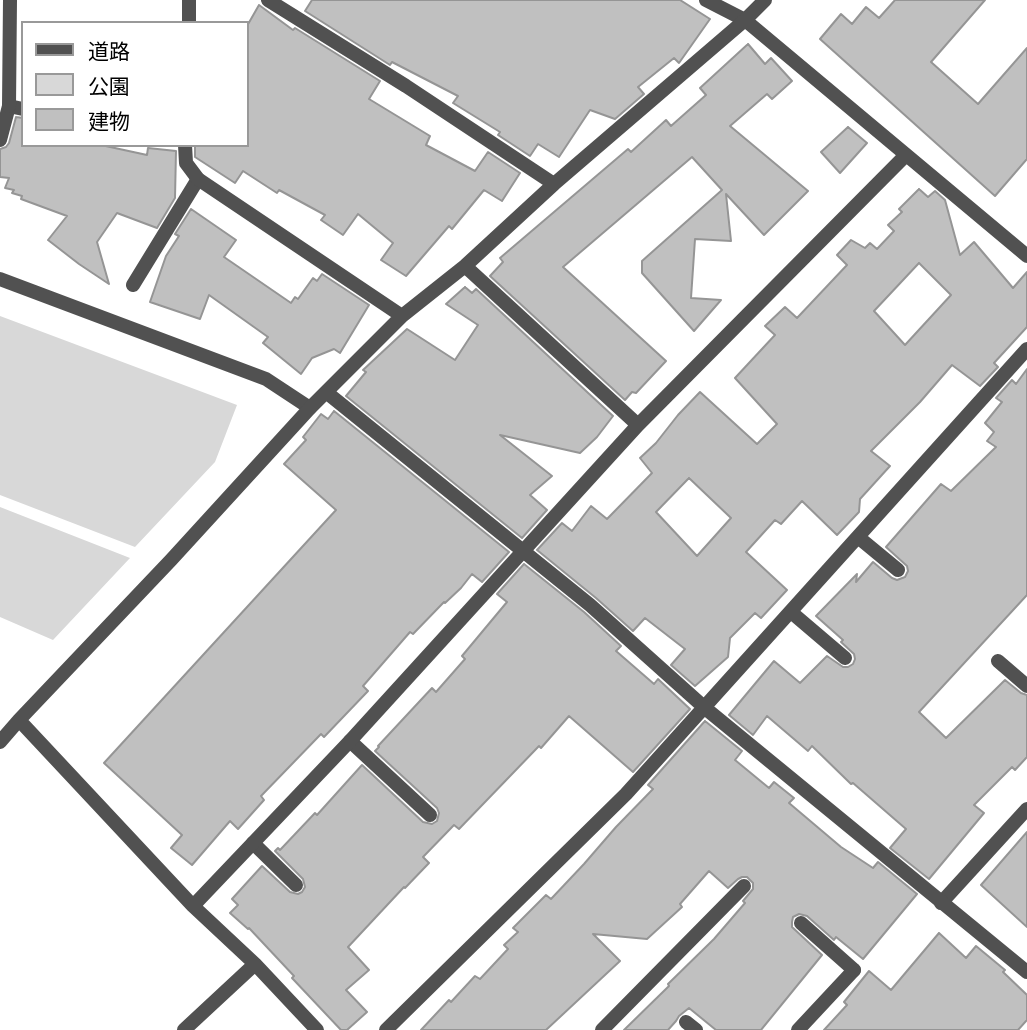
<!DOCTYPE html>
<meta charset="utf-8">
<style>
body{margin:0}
#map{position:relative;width:1027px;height:1030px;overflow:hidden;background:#fff;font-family:"PT Sans Narrow","Noto Sans JP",sans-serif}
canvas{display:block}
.legend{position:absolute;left:21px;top:21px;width:228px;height:126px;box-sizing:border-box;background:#fff;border:2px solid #999;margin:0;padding:9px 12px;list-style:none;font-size:21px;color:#000}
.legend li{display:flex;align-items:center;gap:14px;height:35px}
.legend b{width:35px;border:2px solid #999}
</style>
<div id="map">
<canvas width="1027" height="1030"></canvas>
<ul class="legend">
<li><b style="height:9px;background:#515151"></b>道路</li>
<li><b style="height:19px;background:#d8d8d8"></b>公園</li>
<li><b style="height:19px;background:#c0c0c0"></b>建物</li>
</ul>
</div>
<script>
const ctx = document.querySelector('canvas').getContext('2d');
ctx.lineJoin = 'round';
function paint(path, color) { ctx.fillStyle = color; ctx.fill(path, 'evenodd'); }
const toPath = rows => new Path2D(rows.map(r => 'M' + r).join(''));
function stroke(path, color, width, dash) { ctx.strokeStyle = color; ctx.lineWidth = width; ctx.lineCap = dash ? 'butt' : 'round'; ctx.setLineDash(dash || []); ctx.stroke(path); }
const green = toPath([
 [0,316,237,405,215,462,135,547,0,495],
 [0,507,130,558,53,640,0,617]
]);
const building = toPath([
 [312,0,680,0,710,19,679,63,674,58,638,87,644,94,615,119,590,110,559,157,538,144,530,156,498,135,500,132,453,103,458,96,392,62,390,65,305,11,312,0],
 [895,0,985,0,931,62,978,104,1027,48,1027,159,995,196,820,39,841,14,852,24,866,7,879,18,895,0],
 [259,5,293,30,295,28,380,81,369,99,430,136,426,145,475,171,488,152,520,173,502,201,484,190,452,229,449,226,406,276,381,260,393,243,358,214,343,235,321,220,325,215,279,190,277,193,243,171,235,183,195,157,195,145,247,145,247,26,259,5],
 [748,44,765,64,771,58,792,81,772,99,767,94,730,126,808,191,764,235,726,194,731,241,695,239,691,298,721,300,694,331,642,273,642,261,722,190,692,157,563,267,666,361,636,393,632,392,625,400,490,276,503,262,500,258,628,149,631,152,666,120,671,126,706,95,700,88,748,44],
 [16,117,23,118,23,145,101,145,147,155,148,148,176,151,175,198,157,228,117,213,97,242,109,284,79,264,48,240,67,216,21,199,22,196,12,193,14,190,5,188,9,178,0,177,0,149,6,147,9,143,16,117],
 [848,127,867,143,840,173,821,152,848,127],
 [919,189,928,197,935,191,945,200,960,255,974,242,1013,288,1027,272,1027,327,994,363,998,367,980,386,952,365,920,402,871,451,890,466,860,499,859,512,837,535,802,501,781,524,775,520,746,552,787,590,761,618,755,613,730,638,728,657,695,686,671,665,685,649,645,618,633,631,596,598,537,550,562,523,572,531,591,506,607,519,652,473,640,458,656,443,678,415,700,392,757,444,777,424,735,378,775,335,765,326,785,307,797,318,847,265,837,255,851,240,865,248,870,243,877,249,894,231,888,225,902,212,899,209,919,189],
 [919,263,951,295,905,345,874,311,919,263],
 [689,478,731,518,697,556,656,512,689,478],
 [191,209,236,240,224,257,291,303,295,297,298,299,313,278,317,281,322,274,369,305,340,353,334,349,312,358,301,374,263,343,268,337,209,295,200,319,150,302,166,256,179,236,175,234,191,209],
 [465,287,472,293,476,289,613,416,597,437,580,453,500,435,552,476,530,495,547,510,522,538,346,396,366,372,363,370,407,329,455,360,478,325,446,304,465,287],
 [1027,369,1027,595,919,712,946,738,1005,680,1021,693,1027,695,1027,757,1015,770,1012,767,974,805,984,813,929,879,890,848,906,829,853,783,851,784,812,746,808,751,767,716,753,735,729,715,774,661,800,683,827,656,843,667,848,667,853,664,855,659,854,654,841,642,843,640,816,616,857,574,856,582,873,562,892,578,897,580,905,577,908,571,907,566,886,547,941,484,951,491,996,447,987,441,994,432,985,423,1002,402,996,398,1012,380,1016,384,1027,369],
 [334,411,509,552,482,582,472,574,461,588,445,603,444,602,413,634,410,632,363,686,368,691,324,737,321,734,261,796,264,800,238,829,230,821,192,865,171,848,182,835,104,763,336,510,284,464,306,440,303,437,321,414,328,419,334,411],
 [524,564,584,612,621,646,616,651,654,684,658,679,690,709,633,772,569,716,541,748,539,746,459,829,454,825,423,857,429,863,405,888,404,887,348,947,369,970,346,990,367,1012,347,1030,341,1030,292,978,294,976,249,928,248,929,230,913,238,905,232,899,262,866,290,892,298,894,302,892,305,887,303,879,275,851,278,848,280,850,315,813,317,815,362,765,423,822,432,824,437,821,439,813,437,808,375,751,379,747,378,746,432,688,436,692,465,659,462,656,507,602,497,594,524,564],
 [705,721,742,751,735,760,769,788,774,782,794,798,789,803,841,847,873,868,878,862,917,894,863,959,836,937,834,940,807,916,799,914,793,917,792,922,792,927,822,955,761,1030,716,1030,689,1008,679,1016,676,1021,668,1030,624,1030,669,986,668,984,714,939,745,903,743,901,753,889,753,883,747,877,742,877,738,879,728,888,709,871,680,904,682,907,647,939,593,934,620,961,546,1030,421,1030,449,1000,451,1002,475,976,480,979,508,949,504,945,518,932,513,928,546,895,551,899,584,864,616,827,653,789,648,785,705,721],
 [1027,832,1027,927,981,885,1027,832],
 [939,933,966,958,976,946,1005,970,1003,972,1027,995,1027,1020,1018,1030,824,1030,847,1005,844,1002,869,971,891,990,939,933]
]);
const service = toPath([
 [706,0,745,20],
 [0,140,9,106,23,109],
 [0,279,266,379,310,408],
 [133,285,198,179],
 [998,661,1027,686],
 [350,741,430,815],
 [253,843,296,885],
 [941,903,1027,809],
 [798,1030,854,970]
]);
const minor = toPath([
 [268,0,406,86,554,184],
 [745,20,1027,256],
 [189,23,189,0],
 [9,106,10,0],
 [185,145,186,163,198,179,402,316],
 [465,266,638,425],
 [326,392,590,605,705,708,1027,972],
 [858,537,898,570],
 [791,612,845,658],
 [19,720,193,906,255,964,317,1030],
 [0,742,19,720,171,560,310,408,402,316,465,266,554,184,745,20,765,0],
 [193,906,350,741,638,425,906,155],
 [801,923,854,970],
 [686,1022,696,1030],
 [184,1030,255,964],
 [386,1030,626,794,1027,349],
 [602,1030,744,886]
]);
paint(green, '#d8d8d8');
paint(building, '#c0c0c0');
stroke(building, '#959595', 2);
stroke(service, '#515151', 14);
stroke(minor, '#515151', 14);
</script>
